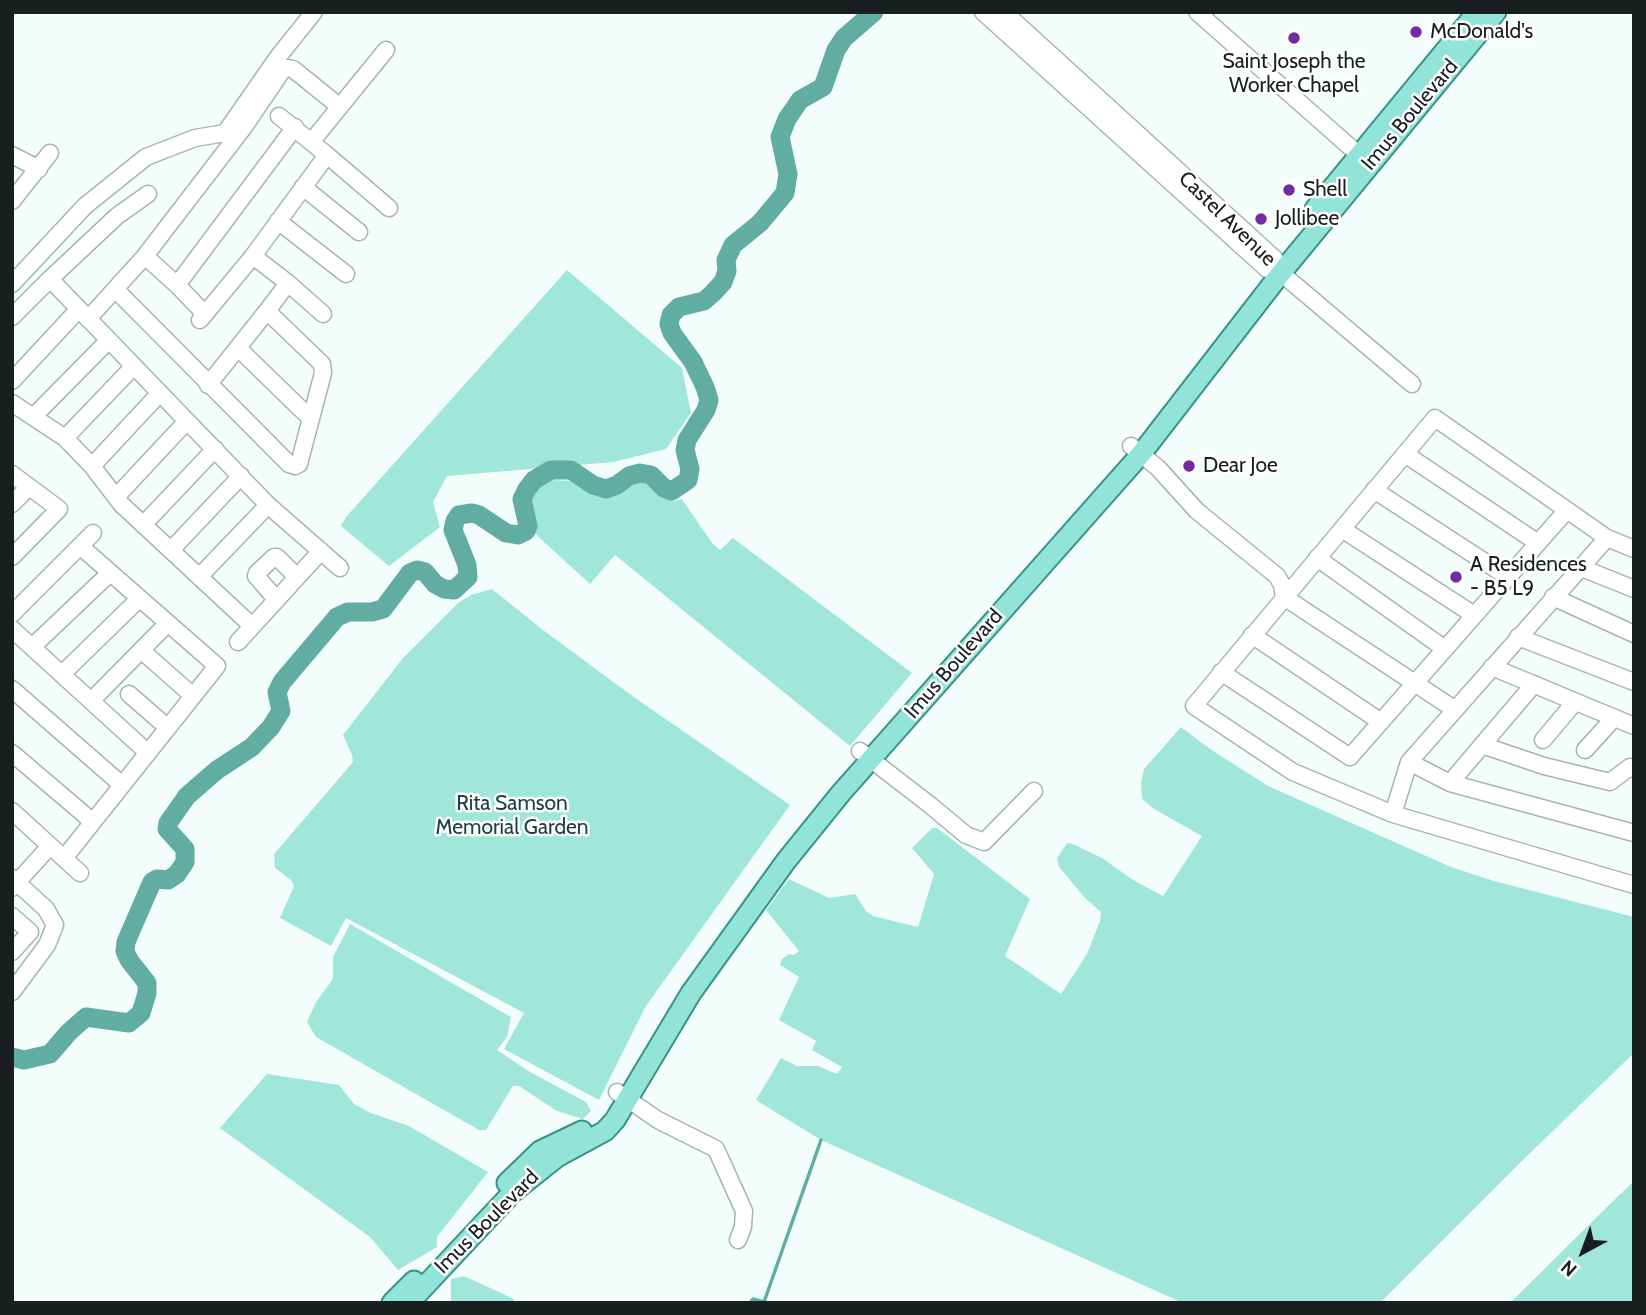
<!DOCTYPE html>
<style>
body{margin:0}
#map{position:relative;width:1646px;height:1315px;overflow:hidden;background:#f3fefc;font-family:Cabin,sans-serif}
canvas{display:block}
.frame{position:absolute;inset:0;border:14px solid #181f1e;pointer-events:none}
.north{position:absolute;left:1548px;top:1217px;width:70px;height:70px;-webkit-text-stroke:5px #fff;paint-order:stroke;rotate:221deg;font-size:19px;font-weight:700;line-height:28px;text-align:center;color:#181f1e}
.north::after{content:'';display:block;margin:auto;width:24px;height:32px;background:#181f1e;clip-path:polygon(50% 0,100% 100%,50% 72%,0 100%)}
</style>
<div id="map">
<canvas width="1646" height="1315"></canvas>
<div class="frame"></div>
<div class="north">N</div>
</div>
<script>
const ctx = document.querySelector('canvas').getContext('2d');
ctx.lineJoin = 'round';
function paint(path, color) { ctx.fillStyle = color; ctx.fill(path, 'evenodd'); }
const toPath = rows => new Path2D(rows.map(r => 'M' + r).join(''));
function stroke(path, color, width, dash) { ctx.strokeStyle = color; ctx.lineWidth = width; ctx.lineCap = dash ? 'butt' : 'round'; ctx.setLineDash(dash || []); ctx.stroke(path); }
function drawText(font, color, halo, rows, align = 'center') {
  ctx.font = font + ' Cabin,sans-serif'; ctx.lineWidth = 5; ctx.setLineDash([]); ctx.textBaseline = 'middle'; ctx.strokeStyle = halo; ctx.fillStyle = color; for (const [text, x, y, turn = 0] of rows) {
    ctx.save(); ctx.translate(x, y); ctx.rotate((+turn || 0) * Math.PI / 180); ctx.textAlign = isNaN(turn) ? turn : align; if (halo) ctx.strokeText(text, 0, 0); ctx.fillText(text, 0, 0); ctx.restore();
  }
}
const green = toPath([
 [567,270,682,368,691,413,666,449,614,462,447,476,433,502,440,527,389,566,341,526,346,517],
 [634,476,668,499,674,501,682,499,712,543,720,550,733,538,912,673,850,746,615,555,590,584,532,531,526,503,531,490,537,483,547,480,578,481,601,495,620,490,630,477],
 [492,589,543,630,631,695,790,805,646,1006,599,1100,504,1049,524,1013,346,918,331,946,280,918,294,886,291,880,275,868,274,854,353,762,352,755,343,735,403,658,458,603,471,595],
 [1181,727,1210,749,1268,786,1451,867,1494,881,1634,917,1634,1053,1528,1155,1380,1303,1183,1303,821,1140,756,1100,781,1058,797,1066,818,1066,837,1074,842,1067,812,1050,816,1041,779,1020,799,977,780,965,782,959,789,954,794,955,799,951,766,910,789,879,829,898,855,894,866,911,873,916,918,927,934,874,912,848,932,828,937,828,1030,899,1005,956,1061,994,1087,954,1100,921,1101,912,1085,898,1059,867,1057,858,1067,843,1073,844,1102,858,1133,880,1163,896,1202,836,1154,809,1142,799,1141,783,1144,769],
 [350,924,511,1017,507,1037,497,1050,530,1072,586,1102,591,1111,583,1119,557,1111,519,1086,513,1086,486,1130,479,1130,316,1037,307,1022,316,1002,333,979,333,957],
 [267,1074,339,1085,354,1104,371,1113,409,1126,488,1172,437,1237,437,1247,398,1270,370,1237,220,1128],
 [1634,1181,1634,1303,1510,1303,1611,1203],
 [464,1276,512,1298,516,1303,451,1303,451,1279]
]);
const stream = toPath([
 [764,1302,821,1140],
 [750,1303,753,1299,764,1302]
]);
const river = toPath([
 [12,1057,24,1060,50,1054,69,1032,86,1017,129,1023,141,1013,147,993,147,983,129,960,125,951,126,942,152,882,157,879,168,880,177,874,185,862,185,849,167,829,168,823,187,796,217,770,252,747,271,727,281,711,277,692,282,682,337,617,348,612,372,612,383,609,410,573,417,570,425,572,435,584,444,589,454,590,468,577,467,565,453,530,455,521,459,515,472,513,479,515,506,533,518,535,526,531,528,526,522,499,527,489,534,480,551,470,571,470,593,485,606,489,617,485,629,476,640,473,651,475,664,488,672,491,688,480,690,469,685,450,687,440,706,410,709,400,705,387,693,362,672,333,669,324,671,315,679,307,704,301,713,293,723,282,727,271,726,260,733,245,760,223,785,193,788,174,780,137,787,119,800,100,823,87,836,50,844,38,874,12]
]);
const minor = toPath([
 [983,12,1267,269,1281,273,1412,384],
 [1004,12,1275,259,1281,273],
 [1197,12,1367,162],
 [312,141,386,50],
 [12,155,39,169],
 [327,155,389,208],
 [303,187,359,232],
 [12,201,50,153],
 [278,221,346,274],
 [145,256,177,285,295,127],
 [50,279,117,216,148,194],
 [288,283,323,314],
 [12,284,85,206,146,157,195,138,225,133,278,57,314,12],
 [177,285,205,314],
 [116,290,289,464,295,466,299,464,323,373,322,364,267,311,288,283,253,256,327,155,279,116],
 [12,317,50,279,268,505,340,568],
 [88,319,145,256,244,127,282,71,287,68,293,69,340,107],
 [200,320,253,256],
 [238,348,310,418],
 [12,381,79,309],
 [208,385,267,311],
 [12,403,65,438,92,466,121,504,251,625],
 [33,417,109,340],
 [65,438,134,366],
 [1131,446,1158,468,1197,511,1277,576,1282,585,1284,597,1454,709],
 [1405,454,1538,543],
 [92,466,160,393],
 [12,474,59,509,12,557],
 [1374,490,1508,577],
 [116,497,187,421],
 [12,504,29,487],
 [143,525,215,449],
 [1342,529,1474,615],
 [1607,538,1409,762,1393,814,1293,772,1194,706,1435,418,1607,538,1634,549],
 [171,550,241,476],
 [1317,558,1445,649],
 [1582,568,1634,589],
 [199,577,268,505],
 [1553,597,1634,634],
 [276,599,256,576,257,573,274,557,277,557,297,577],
 [12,614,93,533],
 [12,629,148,753],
 [1252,635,1381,722],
 [1518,637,1634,682],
 [238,642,321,551],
 [32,647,110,573],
 [141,650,193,696],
 [1492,667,1634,726],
 [1221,672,1350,757,1567,510],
 [62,674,139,599],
 [12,689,122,785],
 [129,694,168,728],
 [91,701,167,624],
 [1543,740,1575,702],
 [1482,745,1544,766,1610,782,1630,767,1634,769],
 [1585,750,1614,718],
 [860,751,930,805,966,835,984,842,1034,791],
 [12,753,93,822],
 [1409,762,1450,783,1634,833],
 [1450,783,1534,684],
 [12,811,80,873],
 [1393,814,1634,885],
 [65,857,217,666,80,546],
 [12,878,46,909,55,925,47,945,12,992],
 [12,888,50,846],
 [12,916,30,932,12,952],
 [617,1092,658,1120,716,1149,744,1211,743,1227,738,1240]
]);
const major = toPath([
 [1315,209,1477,12],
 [507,1183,540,1151,582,1131],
 [392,1303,414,1281],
 [409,1303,513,1192,557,1157,605,1131,615,1120,691,993,786,861,841,793,1141,454,1281,273,1496,12]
]);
const markers = [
 [1416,32,7,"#712ca0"],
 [1294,38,7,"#712ca0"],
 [1289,190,7,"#712ca0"],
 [1261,219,7,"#712ca0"],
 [1189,466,7,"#712ca0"],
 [1456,577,7,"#712ca0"]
];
const poiNames = [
 ["McDonald's",1430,32],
 ["Saint Joseph the",1294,62,"center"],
 ["Worker Chapel",1294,86,"center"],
 ["Shell",1303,190],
 ["Jollibee",1275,219],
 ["Dear Joe",1203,466],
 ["A Residences",1470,565],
 ["- B5 L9",1470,589]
];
const streetNames = [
 ["Imus Boulevard",1410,115,-50],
 ["Castel Avenue",1227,219,44],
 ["Imus Boulevard",954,664,-49],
 ["Imus Boulevard",487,1222,-45]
];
const parkNames = [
 ["Rita Samson",512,804],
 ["Memorial Garden",512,828]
];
paint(green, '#a0e7da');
stroke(stream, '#62ada1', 3.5);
stroke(river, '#62ada1', 19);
stroke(minor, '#a4b6b3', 19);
stroke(major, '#389386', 23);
stroke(minor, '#fff', 16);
stroke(major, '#92e3d8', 19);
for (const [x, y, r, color] of markers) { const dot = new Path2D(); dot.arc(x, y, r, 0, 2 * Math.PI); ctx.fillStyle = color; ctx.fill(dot); stroke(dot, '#fff', 2.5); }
drawText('21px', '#181f1e', '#fff', poiNames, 'left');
drawText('21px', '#181f1e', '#fff', streetNames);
drawText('21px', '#1d423c', '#fff', parkNames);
</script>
